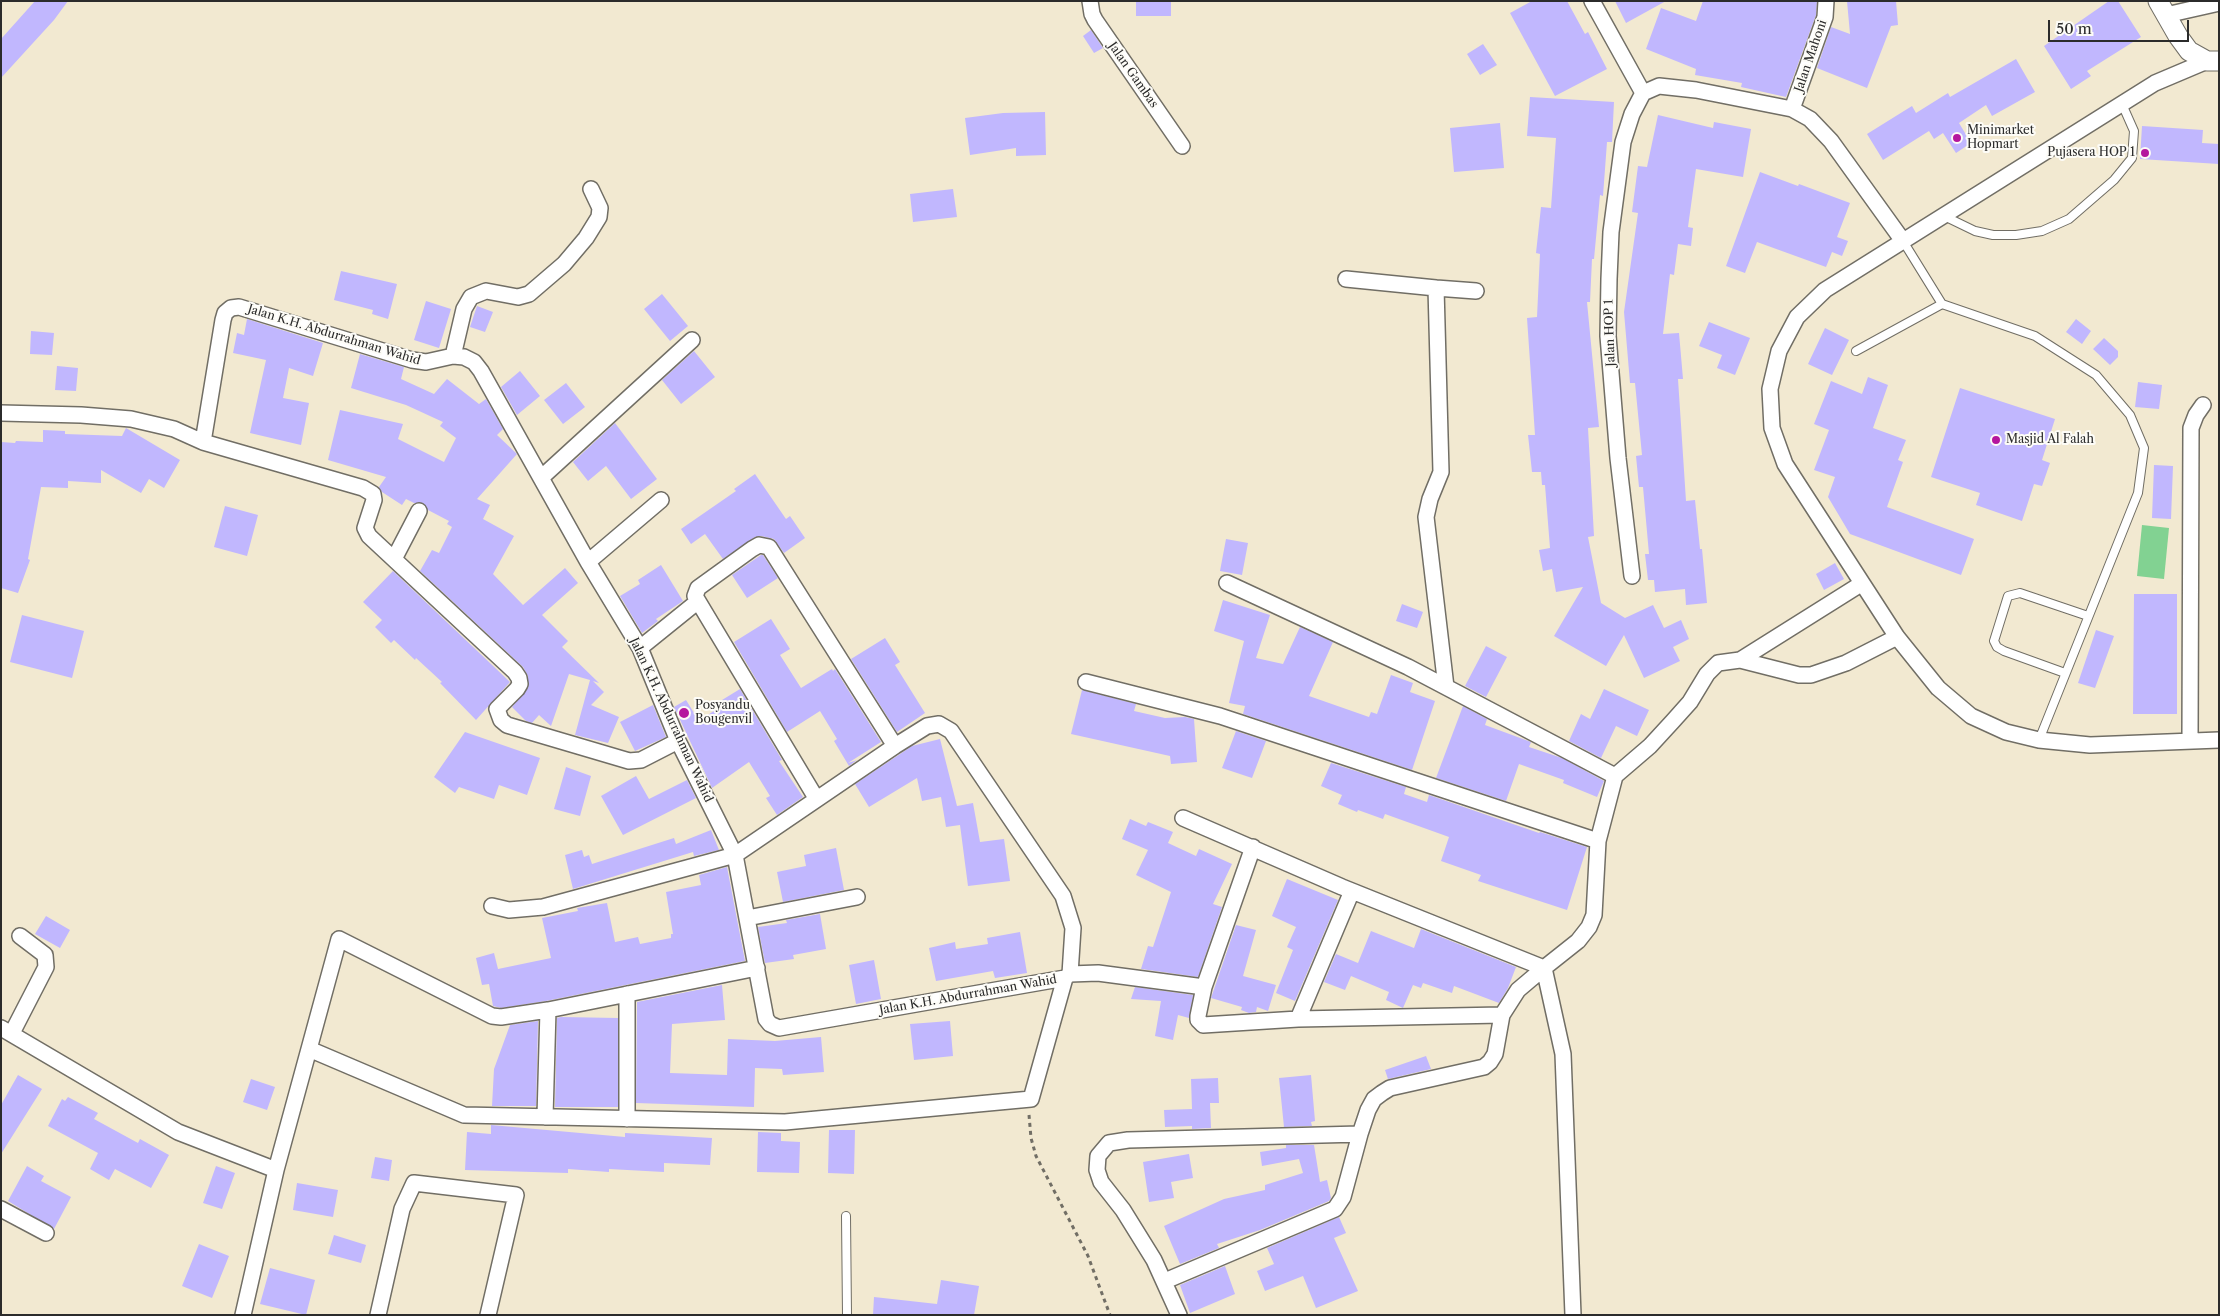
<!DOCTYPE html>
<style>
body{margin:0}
#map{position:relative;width:2220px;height:1316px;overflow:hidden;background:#f2e9d1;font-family:"Libre Caslon Text",serif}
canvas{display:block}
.frame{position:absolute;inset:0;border:2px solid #2b2b2b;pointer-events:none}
.scale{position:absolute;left:2048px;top:20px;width:141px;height:22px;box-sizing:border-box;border:2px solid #2b2b2b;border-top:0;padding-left:6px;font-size:15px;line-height:18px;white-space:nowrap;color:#2b2b2b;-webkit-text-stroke:4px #fdfcf7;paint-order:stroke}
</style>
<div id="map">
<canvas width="2220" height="1316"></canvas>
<div class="frame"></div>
<div class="scale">50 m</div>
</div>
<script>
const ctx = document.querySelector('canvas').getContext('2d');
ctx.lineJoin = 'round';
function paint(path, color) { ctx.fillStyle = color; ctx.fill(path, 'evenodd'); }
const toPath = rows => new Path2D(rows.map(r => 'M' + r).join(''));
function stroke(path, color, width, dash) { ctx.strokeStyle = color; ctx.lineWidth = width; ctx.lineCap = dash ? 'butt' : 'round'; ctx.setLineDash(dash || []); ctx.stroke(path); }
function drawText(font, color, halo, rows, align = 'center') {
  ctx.font = font + ' "Libre Caslon Text",serif'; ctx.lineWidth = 4; ctx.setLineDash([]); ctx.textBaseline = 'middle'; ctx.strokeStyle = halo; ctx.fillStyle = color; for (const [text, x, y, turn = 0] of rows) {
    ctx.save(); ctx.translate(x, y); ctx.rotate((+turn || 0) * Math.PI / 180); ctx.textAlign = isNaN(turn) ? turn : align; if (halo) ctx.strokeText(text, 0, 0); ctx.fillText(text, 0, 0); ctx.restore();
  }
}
const green = toPath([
 [2142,525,2169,528,2164,579,2137,576]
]);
const building = toPath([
 [35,1,68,1,54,20,1,78,1,39],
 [1136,1,1171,1,1171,16,1136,16],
 [1532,1,1567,1,1585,34,1588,32,1607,69,1555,96,1510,13],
 [1615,1,1666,1,1626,23],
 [1703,1,1817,1,1816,15,1786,97,1741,87,1742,83,1695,75,1696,69,1646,49,1661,8,1696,21],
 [1847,1,1896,1,1898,25,1891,26,1867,88,1817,68,1831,27,1850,34],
 [2109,1,2118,1,2141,37,2087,71,2091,76,2071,89,2044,46],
 [1091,30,1103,48,1094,53,1083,36],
 [1483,44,1497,65,1480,75,1467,54],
 [2016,59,2035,92,1992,116,1986,105,1959,123,1971,143,1956,153,1943,133,1934,139,1929,131,1883,160,1867,134,1912,106,1916,113,1948,93,1950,97],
 [1530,97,1614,102,1612,142,1607,142,1603,196,1600,195,1594,259,1592,259,1590,302,1587,302,1599,427,1588,428,1594,536,1588,537,1601,603,1625,618,1653,605,1664,628,1681,620,1689,639,1673,647,1680,661,1644,678,1624,635,1606,666,1554,636,1583,587,1556,592,1552,569,1543,571,1539,550,1550,548,1545,485,1542,485,1541,472,1532,472,1528,435,1535,435,1527,318,1537,317,1540,254,1536,253,1541,207,1551,208,1556,138,1527,136],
 [1045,112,1046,155,1016,156,1016,148,970,155,965,118,1003,113],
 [1658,115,1713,128,1714,122,1751,129,1743,177,1696,169,1688,227,1693,228,1691,246,1678,244,1674,275,1670,274,1663,334,1679,333,1683,379,1678,379,1686,501,1695,500,1700,549,1702,549,1707,603,1686,605,1685,589,1655,592,1654,580,1648,580,1645,554,1649,554,1643,487,1639,487,1636,456,1642,455,1635,383,1630,383,1624,312,1638,213,1632,212,1638,166,1647,167],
 [1500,123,1504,168,1454,172,1450,128],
 [2142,126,2203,130,2202,143,2219,144,2219,164,2140,159],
 [1760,172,1798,186,1799,184,1850,203,1837,237,1848,241,1842,256,1832,252,1826,267,1757,242,1745,273,1726,266],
 [953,189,957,217,913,222,910,194],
 [341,271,397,284,388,319,372,314,373,310,334,300],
 [662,294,688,326,670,341,644,309],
 [426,301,451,309,439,348,414,340],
 [477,306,493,312,485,332,470,327],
 [247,319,323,343,313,376,289,368,283,398,309,403,301,445,250,433,266,360,233,353,237,333,244,335],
 [2076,319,2091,331,2082,344,2066,332],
 [1709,322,1750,338,1735,375,1717,368,1722,355,1699,346],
 [1825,328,1849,340,1832,375,1808,364],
 [31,331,54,333,52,355,30,354],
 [2104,338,2118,351,2118,357,2110,365,2093,349],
 [694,351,715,377,681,404,662,380],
 [360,354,404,367,401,379,434,394,447,379,479,404,486,399,503,429,497,435,517,454,477,499,490,505,483,519,514,536,493,574,523,605,565,568,578,583,542,615,568,641,562,647,599,683,593,681,604,692,591,705,619,717,608,743,575,735,590,680,569,674,551,726,539,715,532,723,526,721,512,707,528,688,528,676,523,667,420,571,432,550,439,553,452,527,447,524,449,521,428,510,423,503,414,503,406,499,402,505,382,492,379,487,386,477,328,460,340,410,403,424,398,439,444,462,456,438,440,426,443,422,406,405,351,388],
 [57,366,78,368,76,391,55,390],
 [520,371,540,396,517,415,501,387],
 [1868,377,1888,385,1873,428,1906,440,1898,460,1903,462,1887,507,1974,539,1961,575,1850,534,1828,497,1835,477,1814,470,1829,430,1814,424,1831,381,1862,394],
 [2138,382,2162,385,2159,409,2135,407],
 [566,383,585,407,563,424,544,400],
 [1960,388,2055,419,2042,460,2050,463,2042,486,2034,484,2022,521,1976,505,1980,493,1931,477],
 [615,423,657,479,631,499,606,466,588,481,573,462],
 [126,428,180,460,164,488,149,479,141,493,101,470,101,483,68,481,68,488,41,487,28,559,30,560,18,593,1,588,1,442,15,443,16,441,43,442,43,430,65,431,65,434,122,436],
 [2154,465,2173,466,2171,519,2152,518],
 [755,474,786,519,790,516,805,538,784,553,774,539,761,536,755,537,723,559,705,534,691,544,681,529,736,491,734,489],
 [225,506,258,515,247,556,214,547],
 [1226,539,1248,543,1242,575,1220,571],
 [761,555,763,555,778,578,747,598,732,575],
 [1835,563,1844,579,1824,590,1816,574],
 [661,565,683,601,656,619,658,621,642,633,620,596,640,584,638,580],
 [393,571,510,682,476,720,440,683,442,682,416,658,415,660,394,640,391,643,375,627,382,620,363,602],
 [2134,594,2177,594,2177,714,2133,714],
 [1223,600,1270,615,1256,658,1283,664,1300,627,1333,642,1309,696,1369,717,1371,712,1377,714,1391,675,1413,683,1410,692,1435,701,1412,770,1243,714,1245,706,1229,703,1244,641,1214,631],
 [1402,604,1423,612,1417,628,1396,621],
 [22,615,84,631,72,678,10,662],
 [771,619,790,649,780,655,801,688,832,669,833,671,835,669,881,742,848,763,857,760,849,766,834,741,837,739,820,711,787,732,734,642],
 [2096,630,2114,636,2095,688,2078,683],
 [885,638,900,662,895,665,925,713,897,732,851,659],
 [1486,646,1507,657,1486,697,1465,686],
 [740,689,782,760,779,761,803,797,777,815,766,798,770,796,749,762,712,788,674,707,686,700,699,721,724,704,722,700],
 [1604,689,1649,710,1637,736,1616,726,1601,758,1569,741,1581,714,1590,719],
 [1082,690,1136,704,1134,711,1165,718,1185,717,1194,719,1197,762,1171,764,1170,756,1071,734],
 [653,705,666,737,635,751,620,722],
 [1463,706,1487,719,1485,725,1531,742,1529,747,1562,758,1604,781,1597,797,1563,783,1564,780,1519,764,1506,801,1436,778],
 [1236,731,1266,741,1252,778,1222,768],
 [465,732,540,758,527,795,499,785,494,799,459,787,455,793,434,777],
 [940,739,957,806,973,803,980,842,1004,839,1010,881,968,886,960,825,946,827,941,797,922,801,917,778,869,807,855,784,912,746],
 [1331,763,1406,787,1404,794,1427,802,1429,795,1539,833,1540,832,1587,847,1567,910,1478,881,1481,875,1441,861,1449,837,1385,814,1383,819,1358,810,1357,812,1338,804,1342,795,1321,786],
 [566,767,591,776,580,816,554,809],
 [636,776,649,799,687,780,696,798,623,835,601,796],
 [1130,819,1146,826,1148,822,1173,832,1168,843,1196,856,1199,849,1232,864,1213,904,1222,907,1198,977,1141,969,1148,946,1153,947,1171,892,1136,875,1148,850,1122,839],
 [711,830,719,850,694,856,693,852,573,889,565,855,582,850,584,857,589,855,592,864,674,838,676,844],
 [836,848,844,890,783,902,777,872,806,866,804,855],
 [727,867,745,961,546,1001,501,1008,493,1006,489,984,482,985,476,958,494,953,498,969,551,958,542,918,578,911,577,908,607,903,615,942,638,937,640,944,671,938,671,934,673,934,666,892,701,885,699,875],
 [1287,879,1338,900,1295,1001,1276,993,1293,950,1287,947,1296,927,1272,916],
 [820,914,826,949,793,955,794,959,765,963,758,927,787,923,786,920],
 [46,916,70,930,60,948,35,934],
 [1236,925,1256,930,1243,976,1276,985,1268,1011,1257,1007,1256,1012,1249,1013,1241,1010,1242,1007,1211,998],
 [1421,929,1516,967,1508,988,1499,1003,1454,986,1452,993,1423,983,1421,988,1413,985,1403,1008,1386,1000,1389,992,1351,976,1345,990,1324,982,1336,954,1358,963,1371,931,1414,948],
 [1020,932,1027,973,995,978,993,971,936,981,929,948,955,942,956,949,988,944,987,938],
 [874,960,881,999,856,1004,849,965],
 [722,985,725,1020,672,1024,670,1073,727,1075,728,1039,775,1041,821,1037,824,1072,783,1075,782,1069,755,1068,754,1107,636,1103,637,1002],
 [1135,987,1193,995,1189,1018,1178,1015,1173,1040,1155,1036,1161,1001,1131,999],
 [561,1017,618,1018,618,1107,555,1107,557,1018],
 [538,1021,536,1106,492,1106,494,1069,510,1025],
 [950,1021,953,1056,914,1060,910,1024],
 [1426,1056,1431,1069,1388,1079,1385,1070],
 [18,1075,42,1089,1,1154,1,1105],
 [1311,1075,1315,1121,1311,1122,1312,1126,1284,1127,1279,1078],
 [1218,1078,1219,1103,1210,1103,1211,1128,1192,1129,1192,1126,1165,1127,1164,1110,1192,1109,1191,1079],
 [251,1079,275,1087,267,1110,243,1102],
 [68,1097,98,1113,94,1119,138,1143,140,1139,169,1155,151,1188,115,1169,109,1180,90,1169,98,1153,48,1126,62,1099,65,1101],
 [491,1125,625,1137,625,1133,712,1138,710,1165,664,1163,664,1172,609,1169,609,1172,568,1169,568,1173,465,1170,467,1132,491,1134],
 [829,1130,855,1130,854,1174,828,1173],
 [758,1132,781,1133,781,1141,800,1142,799,1173,757,1172],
 [1286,1145,1314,1145,1320,1182,1327,1180,1331,1198,1329,1201,1260,1230,1217,1244,1219,1248,1180,1264,1164,1226,1224,1199,1265,1190,1265,1185,1303,1173,1299,1159,1262,1166,1260,1152,1286,1148],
 [1189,1154,1193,1178,1171,1182,1174,1198,1149,1202,1143,1162],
 [375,1157,392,1160,389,1181,371,1178],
 [27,1166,44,1176,41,1181,71,1197,54,1229,8,1201],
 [216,1166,235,1173,222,1209,203,1203],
 [297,1183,338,1190,333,1217,293,1210],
 [1339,1217,1346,1233,1334,1238,1358,1291,1316,1308,1303,1276,1265,1291,1257,1271,1274,1264,1267,1248],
 [334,1235,366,1245,361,1263,328,1254],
 [199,1244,229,1256,212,1298,182,1286],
 [1225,1266,1235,1294,1190,1313,1180,1285],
 [270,1268,315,1280,306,1315,260,1304],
 [941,1280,979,1286,974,1315,873,1315,874,1297,937,1304]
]);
const path = toPath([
 [1029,1115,1031,1138,1036,1156,1088,1256,1110,1315]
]);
const service = toPath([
 [1944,216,1975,231,1993,235,2016,235,2042,231,2069,219,2114,180,2132,158,2134,131,2122,104],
 [1903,241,1942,304,2035,336,2096,375,2130,415,2144,448,2138,493,2039,740],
 [1856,351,1942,304],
 [2065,673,2004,651,1997,647,1994,641,2008,596,2020,593,2088,616],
 [846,1216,847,1315]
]);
const minor = toPath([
 [1090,1,1092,14,1095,20,1182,146],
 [1592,1,1643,93,1659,86,1696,90,1792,109,1810,119,1831,141,1903,241],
 [2166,15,2219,3],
 [2207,61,2155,83,1825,290,1797,317,1779,351,1770,389,1772,428,1785,464,1897,637,1938,688,1971,716,2006,732,2039,740,2090,745,2219,740],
 [1792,109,1825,17,1826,1],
 [1346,279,1436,288],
 [453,356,464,309,471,297,486,291,518,297,529,294,564,264,586,238,599,217,600,208,591,189],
 [1,413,81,415,131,419,174,429,203,442,223,320,225,313,231,308,239,307,412,360,426,362,453,356,464,357,474,362,481,371,588,562,640,648,678,741,735,855,766,1019,770,1024,779,1028,1065,978,1031,1099,785,1122,464,1115,309,1049],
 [203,442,363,488,373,494,374,500,365,528,369,536,515,672,519,678,520,684,517,689,497,709,501,720,507,725,629,761,641,760,678,741],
 [542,477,692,340],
 [394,559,419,511],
 [588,562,661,500],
 [1632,576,1618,458,1608,336,1609,279,1611,232,1623,142,1632,114,1643,93],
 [1227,583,1408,667,1615,776],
 [640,648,697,602],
 [1740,660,1861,584],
 [1086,682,1220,716,1598,841],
 [1446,687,1426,517,1430,499,1441,472,1436,288,1476,291],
 [2190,740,2191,428,2196,415,2203,405],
 [816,798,695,596,698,588,752,549,759,545,769,547,895,746],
 [1183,818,1342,887,1544,968,1518,990,1502,1015],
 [492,906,509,910,543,907,735,855,895,746,927,726,939,724,951,731,1063,896,1073,928,1070,974,1065,978],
 [747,918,857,897],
 [1070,974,1098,973,1204,987],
 [1298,1019,1352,891],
 [1,1028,178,1132,276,1170],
 [12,1033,46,967,45,955,20,936],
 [545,1117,548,1010,757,968],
 [627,1119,627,994],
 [1,1209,46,1233],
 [1165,1281,1335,1209,1343,1197,1360,1134],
 [243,1315,276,1170,339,939,492,1016,501,1017,548,1010],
 [378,1315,402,1209,414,1183,516,1195,488,1315],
 [1179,1315,1154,1260,1123,1210,1101,1182,1097,1170,1098,1156,1109,1143,1128,1140,1360,1134,1368,1110,1374,1099,1382,1093,1390,1088,1484,1067,1490,1062,1495,1054,1502,1015,1298,1019,1203,1025,1198,1020,1198,1016,1204,987,1253,847],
 [1573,1315,1563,1054,1544,968,1578,941,1589,927,1594,915,1598,841,1615,776,1650,746,1673,721,1690,702,1707,674,1718,663,1740,660,1799,675,1811,675,1846,663,1897,637]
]);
const tertiary = toPath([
 [2158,1,2178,36,2189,51,2207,61,2219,61]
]);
const markers = [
 [1957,138,5,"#b5179e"],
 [2145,153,5,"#b5179e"],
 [1996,440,5,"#b5179e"],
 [684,713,6,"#b5179e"]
];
const streetNames = [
 ["Jalan Mahoni",1811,56,-71],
 ["Jalan Gambas",1133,75,55],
 ["Jalan HOP 1",1610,333,-92],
 ["Jalan K.H. Abdurrahman Wahid",334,335,17],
 ["Jalan K.H. Abdurrahman Wahid",671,720,65],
 ["Jalan K.H. Abdurrahman Wahid",968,995,-10]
];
const poiNames = [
 ["Minimarket",1967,131],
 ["Hopmart",1967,145],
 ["Pujasera HOP 1",2135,153,"right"],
 ["Masjid Al Falah",2006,440],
 ["Posyandu",695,706],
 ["Bougenvil",695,720]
];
paint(green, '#82d292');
paint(building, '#c1b7fe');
stroke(service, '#716e65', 10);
stroke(minor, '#716e65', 18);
stroke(tertiary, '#716e65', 21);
stroke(path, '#716e65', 3, [4, 4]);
stroke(service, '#fff', 8);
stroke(minor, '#fff', 15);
stroke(tertiary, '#fff', 19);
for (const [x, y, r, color] of markers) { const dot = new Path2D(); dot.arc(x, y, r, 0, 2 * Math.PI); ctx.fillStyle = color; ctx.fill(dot); stroke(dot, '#fdfcf7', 2); }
drawText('12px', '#2b2b2b', '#fdfcf7', streetNames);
drawText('12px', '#2b2b2b', '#fdfcf7', poiNames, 'left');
</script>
